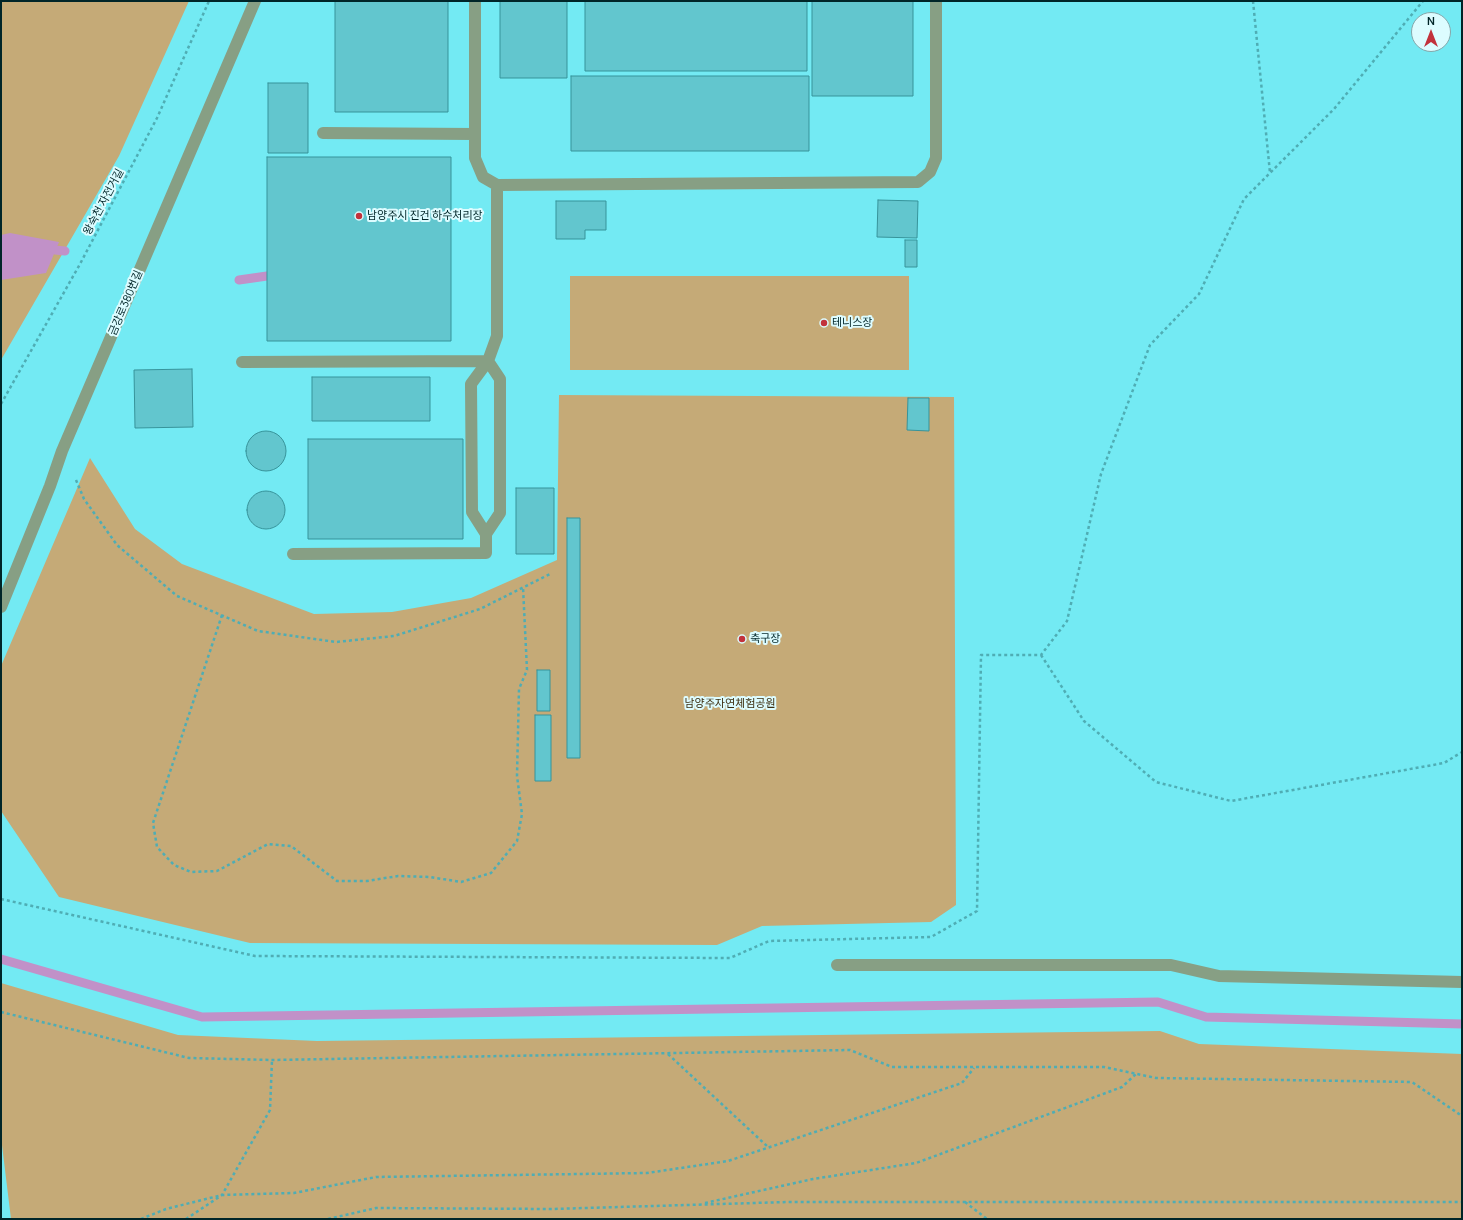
<!DOCTYPE html>
<meta charset="utf-8">
<style>
body{margin:0}
#map{position:relative;width:1463px;height:1220px;overflow:hidden;background:#73eaf3;font-family:Manrope,sans-serif}
canvas{display:block}
.frame{position:absolute;inset:0;border:2px solid #002528;pointer-events:none}
.north{position:absolute;left:1411px;top:12px;width:40px;height:40px;box-sizing:border-box;background:#ddfcff;border:1px solid #85a6a9;border-radius:50%;rotate:0deg;font-size:11px;font-weight:700;line-height:16px;text-align:center;color:#002528}
.north::after{content:'';display:block;margin:auto;width:14px;height:18px;background:#c2323c;clip-path:polygon(50% 0,100% 100%,50% 72%,0 100%)}
</style>
<div id="map">
<canvas width="1463" height="1220"></canvas>
<div class="frame"></div>
<div class="north">N</div>
</div>
<script>
const ctx = document.querySelector('canvas').getContext('2d');
ctx.lineJoin = 'round';
function paint(path, color) { ctx.fillStyle = color; ctx.fill(path, 'evenodd'); }
const toPath = rows => new Path2D(rows.map(r => 'M' + r).join(''));
function stroke(path, color, width, dash) { ctx.strokeStyle = color; ctx.lineWidth = width; ctx.lineCap = dash ? 'butt' : 'round'; ctx.setLineDash(dash || []); ctx.stroke(path); }
function drawText(font, color, halo, rows, align = 'center') {
  ctx.font = font + ' Manrope,"Noto Sans KR",sans-serif'; ctx.lineWidth = 4; ctx.setLineDash([]); ctx.textBaseline = 'middle'; ctx.strokeStyle = halo; ctx.fillStyle = color; for (const [text, x, y, turn = 0] of rows) {
    ctx.save(); ctx.translate(x, y); ctx.rotate((+turn || 0) * Math.PI / 180); ctx.textAlign = isNaN(turn) ? turn : align; if (halo) ctx.strokeText(text, 0, 0); ctx.fillText(text, 0, 0); ctx.restore();
  }
}
const green = toPath([
 [1,1,189,1,119,156,1,360],
 [570,276,909,276,909,370,570,370],
 [559,395,954,397,956,905,931,922,762,926,717,945,250,943,59,897,1,811,1,666,90,458,135,529,182,564,314,614,392,612,471,598,557,560],
 [1,983,178,1035,317,1041,1160,1031,1199,1044,1462,1054,1462,1219,11,1219,1,1137]
]);
const water = toPath([
 [10,233,59,242,46,273,1,280,1,235]
]);
const stream = toPath([
 [55,250,65,251],
 [239,280,267,276],
 [1,959,202,1017,1158,1002,1206,1017,1462,1024]
]);
const building = toPath([
 [335,1,448,1,448,112,335,112,335,1],
 [500,1,567,1,567,78,500,78,500,1],
 [585,1,807,1,807,71,585,71,585,1],
 [812,1,913,1,913,96,812,96,812,1],
 [571,76,809,76,809,151,571,151,571,76],
 [268,83,308,83,308,153,268,153,268,83],
 [267,157,451,157,451,341,267,341,267,157],
 [878,200,918,201,917,238,877,237,878,200],
 [556,201,606,201,606,230,585,230,585,239,556,239,556,201],
 [905,240,917,240,917,267,905,267,905,240],
 [192,369,193,427,135,428,134,370,192,369],
 [312,377,430,377,430,421,312,421,312,377],
 [908,398,929,398,929,431,907,430,908,398],
 '246 451a20 20 0 1 1 40 0a20 20 0 1 1-40 0Z',
 [308,439,463,439,463,539,308,539,308,439],
 [516,488,554,488,554,554,516,554,516,488],
 '247 510a19 19 0 1 1 38 0a19 19 0 1 1-38 0Z',
 [567,518,580,518,580,758,567,758,567,518],
 [537,670,550,670,550,711,537,711,537,670],
 [535,715,551,715,551,781,535,781,535,715]
]);
const path = toPath([
 [1253,1,1270,173],
 [1,404,80,264,157,118,209,1],
 [76,480,84,499,117,545,177,596,258,631,336,642,394,636,480,609,552,573],
 [222,615,153,823,157,847,174,865,191,872,217,871,268,844,291,846,337,881,367,881,398,876,430,877,461,882,491,873,517,841,522,814,517,776,519,689,527,670,523,587],
 [1041,655,1084,721,1156,782,1231,801,1444,763,1462,752],
 [1,899,255,956,730,958,769,941,931,937,977,911,981,655,1041,655,1067,621,1101,474,1150,345,1199,294,1244,199,1334,109,1423,1],
 [1,1012,189,1058,272,1060,850,1050,892,1067,1104,1067,1156,1078,1412,1082,1462,1116],
 [668,1054,768,1147],
 [965,1202,987,1219],
 [705,1203,813,1179,916,1163,1122,1087,1136,1074],
 [141,1219,166,1209,222,1195,294,1193,376,1177,647,1173,728,1161,962,1083,974,1068],
 [186,1219,222,1195,270,1110,272,1060],
 [328,1219,376,1208,552,1209,788,1202,1462,1202]
]);
const minor = toPath([
 [475,1,475,158,483,177,497,185,918,182,930,172,936,158,936,1],
 [323,133,475,134],
 [242,362,488,361,497,336,497,185],
 [293,554,486,553,486,534,500,513,500,379,488,361,471,384,472,512,486,534],
 [1,607,50,486,62,451,255,1],
 [837,965,1171,965,1219,976,1462,982]
]);
const markers = [
 [359,216,4,"#c2323c"],
 [824,323,4,"#c2323c"],
 [742,639,4,"#c2323c"]
];
const streetNames = [
 ["왕숙천 자전거길",104,202,-62],
 ["금강로380번길",126,303,-67]
];
const poiNames = [
 ["남양주시 진건 하수처리장",367,216],
 ["테니스장",832,323],
 ["축구장",750,639]
];
const parkNames = [
 ["남양주자연체험공원",730,704]
];
paint(green, '#c5aa77');
paint(water, '#c191c8');
stroke(stream, '#c191c8', 9);
paint(building, '#62c6ce');
stroke(building, '#37939a', 1);
stroke(path, '#4fadb4', 2.5, [3, 3]);
stroke(minor, '#879f84', 12);
for (const [x, y, r, color] of markers) { const dot = new Path2D(); dot.arc(x, y, r, 0, 2 * Math.PI); ctx.fillStyle = color; ctx.fill(dot); stroke(dot, '#ddfcff', 1.5); }
drawText('11px', '#002528', '#ddfcff', streetNames);
drawText('11px', '#002528', '#ddfcff', poiNames, 'left');
drawText('11px', '#3d2e10', '#ddfcff', parkNames);
</script>
